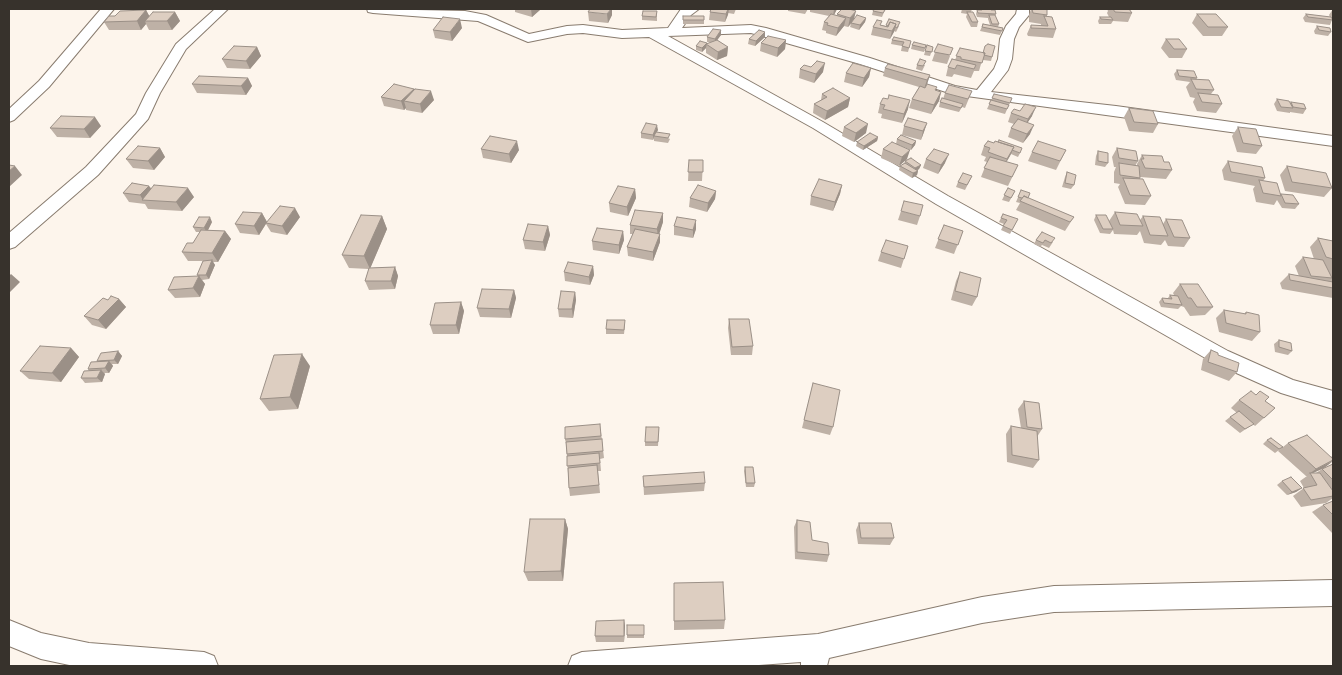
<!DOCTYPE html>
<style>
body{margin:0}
#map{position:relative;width:1342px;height:675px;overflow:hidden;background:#fdf5ec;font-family:"Libre Baskerville",serif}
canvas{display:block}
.frame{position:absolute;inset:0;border:10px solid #37322c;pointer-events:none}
</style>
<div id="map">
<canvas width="1342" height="675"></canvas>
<div class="frame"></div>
</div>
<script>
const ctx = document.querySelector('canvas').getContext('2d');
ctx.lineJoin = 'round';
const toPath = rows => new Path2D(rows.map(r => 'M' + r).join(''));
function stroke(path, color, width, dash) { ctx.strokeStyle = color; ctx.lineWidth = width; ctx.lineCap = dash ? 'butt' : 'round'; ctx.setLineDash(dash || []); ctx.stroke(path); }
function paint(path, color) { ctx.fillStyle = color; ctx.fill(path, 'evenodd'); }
const minor = toPath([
 [101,9,114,9,49,87,14,120,9,122,9,109,39,81,101,9],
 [215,9,228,9,186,49,160,93,148,119,98,175,15,247,9,249,9,233,86,167,136,114,146,93,176,44,215,9],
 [367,9,465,11,486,15,529,34,567,26,583,25,622,30,668,28,681,9,699,9,691,15,682,28,751,25,766,28,870,58,955,86,977,90,994,69,998,59,1000,39,1006,26,1016,14,1017,9,1029,9,1029,15,1019,27,1014,39,1012,59,1008,70,991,92,1116,106,1333,136,1333,146,952,94,860,64,751,33,668,36,823,122,948,196,1228,351,1293,380,1333,391,1333,409,1281,393,1214,363,936,204,813,128,649,37,622,38,583,33,567,34,528,42,478,21,373,13,368,12,367,9],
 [1333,580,1333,606,1054,612,982,623,829,658,827,666,801,666,801,662,745,666,568,666,572,656,582,652,818,634,982,597,1054,586,1333,580],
 [9,620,41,633,89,643,204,652,214,656,218,666,74,666,41,659,9,646,9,620]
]);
const wall = toPath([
 [515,9,541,9,532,17,515,12],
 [711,9,736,9,734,14,728,13,725,22,709,20,710,12],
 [788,9,808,9,805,14,788,11],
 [810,9,837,9,834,15,837,16,837,14,855,18,866,18,865,22,859,30,850,27,851,24,848,27,844,26,836,36,826,33,826,31,822,30,824,22,829,16,810,12],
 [962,9,972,9,971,12,978,22,977,27,971,27,966,17,967,14,961,13],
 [979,9,990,9,991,10,996,14,995,16,999,24,998,27,1003,28,1000,35,980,31,983,24,990,25,988,19,988,18,977,17,976,14,977,10,979,10],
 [1031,9,1047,9,1047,16,1056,29,1053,38,1028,36,1027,34,1031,25,1041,26,1041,24,1029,22,1029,15],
 [1107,9,1129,9,1132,13,1128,22,1113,21,1111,24,1099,24,1098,21,1100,17,1109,17,1107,13,1108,11],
 [1333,9,1333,21,1332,20,1330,25,1305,22,1303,18,1306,14,1330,17,1329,15],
 [146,10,149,16,175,12,180,21,172,30,149,30,146,24,141,30,109,30,104,22,115,16],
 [885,10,882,17,872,15,873,11],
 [657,11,657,21,642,20,642,16],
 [588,12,612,15,608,23,589,21],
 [1197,14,1228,27,1222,36,1203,36,1192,23],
 [683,16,704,16,704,24,683,24],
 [889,19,899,26,896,32,894,31,890,39,871,35,873,27,881,25,886,26],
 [1317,26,1331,32,1328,36,1315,34,1314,31],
 [462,28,452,41,435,38,433,30],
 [721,30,721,35,717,40,728,47,727,56,717,60,706,53,706,48,702,52,696,50,696,46,707,44,711,42,707,42,707,37],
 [765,32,765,37,755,46,748,44,749,39],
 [1166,39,1187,49,1182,58,1169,58,1161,48],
 [786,40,785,49,777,57,760,51,761,43],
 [892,40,911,41,908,52,901,51,902,46,891,44],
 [938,44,950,56,947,64,932,61],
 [912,45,926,45,924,52,911,49],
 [927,45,933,47,930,56,924,55],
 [995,46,991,61,983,60,983,57,979,71,974,71,971,78,954,74,952,77,946,76,948,67,955,60,960,48,983,53],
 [257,47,261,56,250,69,227,68,222,59],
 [917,65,925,65,922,71,916,69],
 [811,67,823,72,814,83,799,78,800,69],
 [871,68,869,77,862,87,844,82,846,73],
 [885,68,930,75,927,84,925,87,941,92,939,101,931,114,909,108,912,99,919,87,883,76],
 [1177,70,1197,78,1196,79,1214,90,1211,94,1222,104,1216,113,1197,111,1193,102,1195,98,1190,97,1186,87,1190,82,1176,80,1174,74],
 [248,78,252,86,246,95,197,93,192,84],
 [414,90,434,100,422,113,406,110,406,108,404,110,384,106,381,97],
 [972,91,965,108,962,107,959,112,939,107,940,102,943,99,945,93],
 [822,94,850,98,848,107,825,120,813,113,814,104,821,100],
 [994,94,1012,98,1005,114,987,109],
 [1277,99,1290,103,1291,102,1306,109,1303,114,1290,112,1290,113,1277,111,1274,104],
 [880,104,908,109,902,123,881,118,882,114,878,113],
 [1129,108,1158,124,1153,133,1129,131,1124,117],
 [1011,113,1032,116,1027,123,1030,134,1023,143,1008,137,1011,128,1014,124,1008,122],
 [927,123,921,140,902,135,904,126],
 [101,126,90,138,57,137,50,128],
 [844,127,866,133,854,142,842,136],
 [1238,127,1262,146,1256,154,1237,152,1232,136],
 [658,130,656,132,670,139,668,143,654,141,654,138,653,140,641,138,641,133],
 [878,137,877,141,863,150,856,146,857,142],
 [897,139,916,141,915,145,911,150,899,145,907,159,899,166,881,158,883,149,896,144],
 [988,141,1020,153,1018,157,1011,154,1006,162,1018,165,1008,186,981,177,987,162,984,161,986,157,981,155,984,146],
 [160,148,165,157,154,170,133,168,126,159],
 [1117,148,1138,161,1135,166,1137,166,1137,164,1142,155,1164,162,1172,170,1166,179,1140,177,1140,179,1151,196,1145,205,1125,204,1118,187,1120,184,1114,183,1114,172,1116,167,1114,167,1112,157],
 [481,149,519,150,511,163,483,158],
 [1066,150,1056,170,1028,161,1032,152],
 [1098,151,1108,163,1105,167,1095,165,1096,156],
 [926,159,945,163,938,174,923,168],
 [689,160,703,160,702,181,688,181],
 [905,161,921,165,919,169,918,170,917,175,912,178,899,170,900,166,905,163],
 [1228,161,1265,178,1263,181,1280,194,1299,204,1295,209,1282,208,1277,200,1274,205,1256,202,1253,189,1255,186,1224,180,1222,170],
 [1287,166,1332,188,1324,197,1285,191,1280,175],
 [1067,172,1074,185,1071,189,1062,187,1065,177],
 [972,176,965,190,956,187,958,182],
 [842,185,840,194,833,211,810,205,811,196],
 [149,186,151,188,194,197,182,211,148,209,145,204,129,202,123,193],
 [1008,188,1015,191,1009,202,1002,200],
 [635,189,636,198,628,216,610,212,609,203],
 [1021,190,1028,198,1074,217,1065,231,1016,210,1020,203,1016,202],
 [716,191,715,199,707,212,689,207,690,198],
 [901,211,920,216,917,225,898,220],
 [1115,212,1140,220,1143,216,1163,224,1166,219,1190,238,1184,247,1168,246,1165,240,1161,245,1144,243,1140,231,1137,235,1114,234,1113,230,1110,234,1100,233,1094,220,1096,215,1109,221],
 [262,213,267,222,300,217,287,235,271,232,266,224,259,235,240,233,235,224],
 [663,213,663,222,659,233,660,234,660,242,653,261,628,256,627,247,633,234,630,234,630,225],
 [1003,214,1018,219,1010,234,1001,230,1004,224,999,222],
 [382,216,387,229,370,268,395,267,398,276,395,289,369,290,365,281,369,269,349,268,342,255],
 [212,222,208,230,225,231,231,239,218,262,213,262,215,265,209,279,202,280,205,284,200,297,175,298,168,290,197,276,203,261,188,261,182,252,193,243,200,232,196,232,193,227],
 [944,225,963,231,954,254,935,248],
 [548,226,550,235,545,251,525,249,523,240],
 [674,226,696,229,693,238,674,235],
 [623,231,624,240,619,254,593,250,592,241],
 [1042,232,1053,242,1049,248,1042,245,1040,247,1034,244,1036,240],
 [1318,238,1333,241,1333,298,1282,289,1280,283,1289,274,1299,276,1295,266,1303,257,1314,259,1310,247],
 [908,246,901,268,878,261,881,252],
 [593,266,594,275,590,285,565,281,564,272],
 [960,272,977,297,972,306,951,300,956,281],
 [1180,284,1213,307,1205,315,1190,316,1184,307,1181,306,1178,309,1161,307,1159,302,1162,298,1168,298,1170,295,1174,295,1173,293],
 [514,290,516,298,511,318,480,317,477,308],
 [575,292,576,300,573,318,559,317,558,309],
 [119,299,126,307,106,329,92,325,84,316,108,300],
 [461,302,464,311,459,334,433,334,430,325],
 [1224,310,1244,314,1246,312,1260,332,1252,341,1219,332,1216,318],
 [729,319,753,346,752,355,731,355,728,328],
 [625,325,624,334,606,334,606,329],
 [1279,340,1292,351,1288,355,1275,352,1274,344],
 [71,348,79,357,61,382,29,379,20,371],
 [1211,350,1218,355,1237,372,1229,381,1201,370,1203,359],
 [118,351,122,356,118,364,112,364,113,366,109,373,104,373,105,374,102,382,85,383,81,378,89,371,88,369,98,362,97,361],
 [310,366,298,409,269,411,260,399],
 [813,383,833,427,830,435,802,428],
 [1239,400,1265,401,1275,408,1255,426,1253,424,1240,433,1225,421,1230,417,1237,413,1231,408],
 [1024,401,1042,429,1037,437,1039,460,1033,468,1007,462,1006,434,1011,426,1021,428,1018,409],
 [659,427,658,446,645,446,645,442],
 [601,432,604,458,600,459,601,471,598,471,600,493,570,496,569,488,566,444,565,439],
 [1267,440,1283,447,1275,453,1263,444],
 [1288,443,1331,457,1333,455,1333,461,1324,468,1312,473,1316,473,1322,469,1333,464,1333,498,1326,503,1301,507,1293,496,1304,488,1300,481,1307,476,1306,476,1278,451],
 [745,467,755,483,754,487,746,487,744,471],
 [643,476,705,483,704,491,644,495],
 [1282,481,1302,488,1296,492,1287,495,1277,485],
 [1333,501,1333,534,1312,512,1323,505],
 [565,519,568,529,563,581,528,581,524,572],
 [797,520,812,540,829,555,827,562,795,559,794,527],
 [859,523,894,538,890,545,858,544,856,530],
 [674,583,725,620,724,629,674,630],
 [624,620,625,626,624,642,596,642,595,636],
 [644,625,644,638,627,638,627,635]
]);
const shadedWall = toPath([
 [531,9,541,9,532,17],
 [611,9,612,9,612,15,608,23,607,14],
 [728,9,729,9,728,15,725,22,726,14],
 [834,9,837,9,833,17],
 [146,10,151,19,145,21,146,24,141,30,137,21],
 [856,11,854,19,848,27,850,18],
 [175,12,180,21,172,30,167,21],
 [846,18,844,26,836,36,838,28],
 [866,18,865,22,859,30,860,25],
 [460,19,462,28,452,41,450,32],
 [896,24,894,32,890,39,892,31],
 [721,30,721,35,715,43,715,39],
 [765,32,765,37,755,46,756,41],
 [786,40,785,49,777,57,778,48],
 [707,43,706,48,702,52,702,48],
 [257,47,261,56,250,69,246,61],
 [728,47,727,56,717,60,718,52],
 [825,63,823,72,814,83,816,74],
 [871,68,869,77,862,87,864,78],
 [930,75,927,84,924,89,927,80],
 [248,78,252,86,246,95,241,86],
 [414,89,416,97,404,101,406,108,404,110,401,101],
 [431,91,434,100,422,113,420,104],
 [941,92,939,101,931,114,934,105],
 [850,98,848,107,825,120,827,111],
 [910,100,908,109,902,123,904,114],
 [1036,107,1032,116,1024,128,1028,119],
 [95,117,101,126,90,138,84,129],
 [927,123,924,132,921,140,923,131],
 [868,124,866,133,854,142,856,133],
 [657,125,658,130,655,136,654,136,653,140,653,135],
 [1034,125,1030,134,1023,143,1027,134],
 [878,137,877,141,863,150,864,146],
 [517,141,519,150,511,163,509,154],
 [916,141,915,145,911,150,912,145],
 [1014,147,1010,156,1003,168,1007,159],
 [160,148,165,157,154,170,148,161],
 [910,150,907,159,899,166,902,157],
 [949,154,945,163,938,174,941,165],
 [921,165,919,169,914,172,915,168],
 [15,166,22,175,9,187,9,171],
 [918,171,917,175,912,178,913,173],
 [842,185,840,194,833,211,835,202],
 [149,186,155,195,143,200,140,195],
 [188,188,194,197,182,211,176,202],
 [635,189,636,198,628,216,627,207],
 [716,191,715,199,707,212,708,203],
 [295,208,300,217,287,235,282,226],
 [262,213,267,222,259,235,254,226],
 [663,213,663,222,658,238,657,229],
 [382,216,387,229,370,269,364,256],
 [210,217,212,222,207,232,204,228],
 [696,220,696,229,693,238,693,230],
 [548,226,550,235,545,251,543,242],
 [225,231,231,239,218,262,212,253],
 [623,231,624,240,619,254,619,245],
 [660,234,660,242,653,261,653,252],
 [212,260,215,265,209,279,206,275],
 [593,266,594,275,590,285,589,277],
 [395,267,398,276,395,289,391,281],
 [11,274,20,282,9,293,9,276],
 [199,276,205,284,200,297,193,288],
 [514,290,516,298,511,318,509,309],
 [575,292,576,300,573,318,572,309],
 [119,299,126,307,106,329,98,320],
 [461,302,464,311,459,334,456,325],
 [71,348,79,357,61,382,52,373],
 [118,351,122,356,118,364,114,360],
 [302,354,310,366,298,409,290,397],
 [109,361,113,366,109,373,105,368],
 [101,370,105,374,102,382,97,378],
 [1333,461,1324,468,1311,474,1310,473,1306,476,1316,469],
 [1302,488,1296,492,1287,495,1292,492],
 [565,519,568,529,563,581,561,571],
 [624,620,625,626,624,642]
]);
const building = toPath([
 [590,9,611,9,607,14,588,12,590,9],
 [711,9,728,9,726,14,710,12,711,9],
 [842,9,849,9,856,11,850,18,837,14,842,9],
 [874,9,881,9,885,10,883,13,873,11,874,9],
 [981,9,990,9,991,10,995,10,996,14,978,13,977,10,982,10,981,9],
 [1032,9,1047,9,1047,15,1033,13,1032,9],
 [1113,9,1129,9,1132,13,1115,12,1113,9],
 [146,10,137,21,104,22,109,16,115,16,120,11,146,10],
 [643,11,657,11,656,17,642,16,643,11],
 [153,12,175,12,167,21,145,21,153,12],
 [967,12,973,12,978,22,972,22,967,12],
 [831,14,846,18,838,28,827,25,828,23,824,22,831,14],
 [1197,14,1216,14,1228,27,1208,27,1197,14],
 [1306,14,1331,17,1333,20,1308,17,1306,14],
 [857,15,866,18,860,25,851,23,857,15],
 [989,15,995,15,999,24,992,24,989,15],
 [683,16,704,16,704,20,683,20,683,16],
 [1044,16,1052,17,1056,29,1031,28,1031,25,1048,26,1044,16],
 [443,17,460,19,450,32,433,30,443,17],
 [1100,17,1111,17,1113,20,1101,19,1100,17],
 [889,19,900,22,897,28,895,27,896,24,890,22,888,26,886,25,889,19],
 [877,20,882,21,880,25,888,27,890,22,896,24,892,31,873,27,877,20],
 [983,24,1003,28,1002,31,982,27,983,24],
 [1317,26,1330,28,1331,32,1319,30,1317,26],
 [713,29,721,30,715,39,707,37,713,29],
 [759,30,765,32,756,41,749,39,759,30],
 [768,36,786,40,778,48,761,43,768,36],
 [894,37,911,41,909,48,902,46,904,42,892,40,894,37],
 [1166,39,1179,39,1187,49,1174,49,1166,39],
 [717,40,728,47,718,52,706,44,717,40],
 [700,41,707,43,702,48,696,46,700,41],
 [914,42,926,45,925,48,912,45,914,42],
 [938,44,953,48,950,55,934,52,938,44],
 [988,44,995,46,992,57,984,55,985,53,983,53,985,46,988,44],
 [927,45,933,47,932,52,925,51,927,45],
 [234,46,257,47,246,61,222,59,234,46],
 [960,48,985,53,982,63,961,59,961,57,956,56,960,48],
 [920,59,926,61,923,66,917,65,920,59],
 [952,59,976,65,974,69,957,65,955,69,948,67,952,59],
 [817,61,825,63,816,74,800,69,804,65,811,67,817,61],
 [853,63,871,68,864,78,846,73,853,63],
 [888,64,930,75,927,80,885,68,888,64],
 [1177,70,1194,71,1197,78,1179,76,1177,70],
 [199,76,248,78,241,86,192,84,199,76],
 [1191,79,1209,80,1214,90,1196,89,1191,79],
 [394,84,414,89,401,101,381,97,394,84],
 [927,84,937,87,935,90,941,92,934,105,912,99,920,86,925,88,927,84],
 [949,85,972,91,968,99,945,93,949,85],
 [833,88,850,98,827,111,814,104,827,97,822,94,833,88],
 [415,89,431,91,420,104,404,101,415,89],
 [1198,93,1218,95,1222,104,1202,102,1198,93],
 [994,94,1012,98,1010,103,992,98,994,94],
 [889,95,910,100,904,114,883,109,885,105,880,104,883,98,888,99,889,95],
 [942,98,963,104,961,108,940,102,942,98],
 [1277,99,1289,101,1293,108,1281,107,1277,99],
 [991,100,1009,105,1007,109,989,104,991,100],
 [1291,102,1304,104,1306,109,1293,107,1291,102],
 [1025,104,1036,107,1028,119,1011,113,1014,109,1020,111,1025,104],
 [1129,108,1153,111,1158,124,1134,122,1129,108],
 [61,116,95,117,84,129,50,128,61,116],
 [857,118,868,124,856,133,844,127,857,118],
 [908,118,927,123,923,131,904,126,908,118],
 [1018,119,1034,125,1027,134,1011,128,1018,119],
 [646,123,657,125,653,135,641,133,646,123],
 [1238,127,1256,129,1262,146,1243,143,1238,127],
 [656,132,670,134,668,138,654,136,656,132],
 [870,133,878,137,864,146,857,142,870,133],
 [901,135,916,141,912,145,897,139,901,135],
 [490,136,517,141,509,154,481,149,490,136],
 [999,140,1022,148,1020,153,1012,150,1014,147,998,142,999,140],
 [988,141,994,143,995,141,1014,147,1007,159,988,152,990,148,984,146,988,141],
 [1038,141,1066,150,1060,161,1032,152,1038,141],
 [892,142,910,150,902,157,883,149,892,142],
 [138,146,160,148,148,161,126,159,138,146],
 [1117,148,1136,151,1138,161,1119,158,1117,148],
 [934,149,949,154,941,165,926,159,934,149],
 [1098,151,1108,153,1108,163,1098,161,1098,151],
 [1142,155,1162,156,1164,162,1169,162,1172,170,1145,168,1141,159,1144,159,1142,155],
 [990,157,1018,165,1012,177,984,168,990,157],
 [911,158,921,165,915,168,905,161,911,158],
 [689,160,703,160,703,172,688,172,689,160],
 [1228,161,1262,167,1265,178,1231,172,1228,161],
 [905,163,918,171,913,173,900,166,905,163],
 [1119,163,1139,166,1140,178,1120,175,1119,163],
 [9,165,15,166,9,171,9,165],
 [1287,166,1326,173,1332,188,1292,182,1287,166],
 [1067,172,1076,175,1074,185,1065,183,1067,172],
 [963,173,972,176,967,185,958,182,963,173],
 [1123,178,1143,179,1151,196,1130,195,1123,178],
 [819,179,842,185,835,202,811,196,819,179],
 [1259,180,1277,183,1281,196,1263,193,1259,180],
 [132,183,149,186,140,195,123,193,132,183],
 [154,185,188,188,176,202,142,200,154,185],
 [698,185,716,191,708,203,690,198,698,185],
 [618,186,635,189,627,207,609,203,618,186],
 [1008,188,1015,191,1011,198,1004,195,1008,188],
 [1021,190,1030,193,1028,198,1024,196,1022,198,1018,197,1021,190],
 [1281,194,1293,195,1299,204,1285,203,1281,194],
 [1024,196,1074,217,1070,222,1020,201,1024,196],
 [904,201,923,205,920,216,901,211,904,201],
 [280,206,295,208,282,226,266,223,280,206],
 [635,210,663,213,657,229,630,225,635,210],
 [243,212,262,213,254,226,235,224,243,212],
 [1115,212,1137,214,1143,226,1120,225,1115,212],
 [1003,214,1018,219,1012,230,1003,226,1007,220,1001,218,1003,214],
 [361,215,382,216,364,256,342,255,361,215],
 [1096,215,1106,215,1113,229,1103,229,1096,215],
 [1143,216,1160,217,1168,236,1150,235,1143,216],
 [199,217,210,217,204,228,193,227,199,217],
 [677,217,696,220,693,230,674,226,677,217],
 [1166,219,1182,220,1190,238,1174,237,1166,219],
 [528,224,548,226,543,242,523,240,528,224],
 [944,225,963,231,958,245,938,239,944,225],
 [597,228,623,231,619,245,592,241,597,228],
 [635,229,660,234,653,252,627,247,635,229],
 [201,230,225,231,212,253,182,252,187,243,193,243,201,230],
 [1042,232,1055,238,1051,243,1045,240,1043,243,1036,240,1042,232],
 [1318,238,1333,241,1333,259,1326,257,1318,238],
 [886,240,908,246,904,259,881,252,886,240],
 [1303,257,1323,260,1332,278,1311,276,1303,257],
 [212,260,206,275,197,275,203,261,212,260],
 [568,262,593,266,589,277,564,272,568,262],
 [395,267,391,281,365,281,369,268,395,267],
 [960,272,981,278,977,297,955,291,960,272],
 [1289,274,1333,282,1333,288,1290,280,1289,274],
 [199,276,193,288,168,290,174,277,199,276],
 [1180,284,1198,284,1213,307,1197,307,1191,298,1188,298,1180,284],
 [482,289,514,290,509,309,477,308,482,289],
 [561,291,575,292,572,309,558,309,561,291],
 [1170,295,1178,296,1182,305,1164,303,1162,298,1172,299,1170,295],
 [111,296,119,299,98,320,84,316,103,298,108,300,111,296],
 [461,302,456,325,430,325,435,303,461,302],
 [1224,310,1246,314,1246,312,1259,315,1260,332,1226,323,1224,310],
 [729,319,749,319,753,346,732,347,729,319],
 [607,320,625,320,624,330,606,329,607,320],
 [1279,340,1291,343,1292,351,1279,347,1279,340],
 [40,346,71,348,52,373,20,371,40,346],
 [1211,350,1218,353,1218,355,1239,363,1237,372,1208,362,1211,350],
 [118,351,114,360,97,361,101,353,118,351],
 [302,354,290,397,260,399,274,355,302,354],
 [109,361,105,368,88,369,91,362,109,361],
 [101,370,97,378,81,378,84,371,101,370],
 [813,383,840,390,833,427,804,420,813,383],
 [1251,391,1256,395,1260,391,1269,397,1265,401,1275,408,1264,418,1239,400,1251,391],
 [1024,401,1039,403,1042,429,1027,427,1024,401],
 [1239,411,1254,424,1245,429,1230,417,1239,411],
 [600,424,601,436,565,439,565,427,600,424],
 [1011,426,1037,431,1039,460,1012,455,1011,426],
 [646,427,659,427,658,442,645,442,646,427],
 [1307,435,1333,459,1333,460,1316,469,1288,443,1307,435],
 [1271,438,1283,447,1279,449,1267,440,1271,438],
 [602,439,603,451,567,454,566,442,602,439],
 [599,453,600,463,567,466,567,456,599,453],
 [1333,464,1333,480,1322,469,1333,464],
 [597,465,599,485,569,488,568,468,597,465],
 [745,467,753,467,755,483,746,483,745,467],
 [704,472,705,483,644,487,643,476,704,472],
 [1310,473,1320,473,1333,491,1333,496,1311,500,1303,488,1317,485,1310,473],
 [1291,477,1302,488,1292,492,1282,481,1291,477],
 [1333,501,1333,515,1323,505,1333,501],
 [530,519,565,519,561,571,524,572,530,519],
 [797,520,810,522,812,540,828,543,829,555,797,552,797,520],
 [859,523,891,523,894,538,861,538,859,523],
 [723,582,725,620,674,621,674,583,723,582],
 [624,620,624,636,595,636,596,621,624,620],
 [627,625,644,625,644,635,627,635,627,625]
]);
stroke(minor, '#897c6f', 2);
paint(minor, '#fff');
paint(wall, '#beb1a6');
paint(shadedWall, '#9b9087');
paint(building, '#ddcec1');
stroke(building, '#9b9087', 1);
</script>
